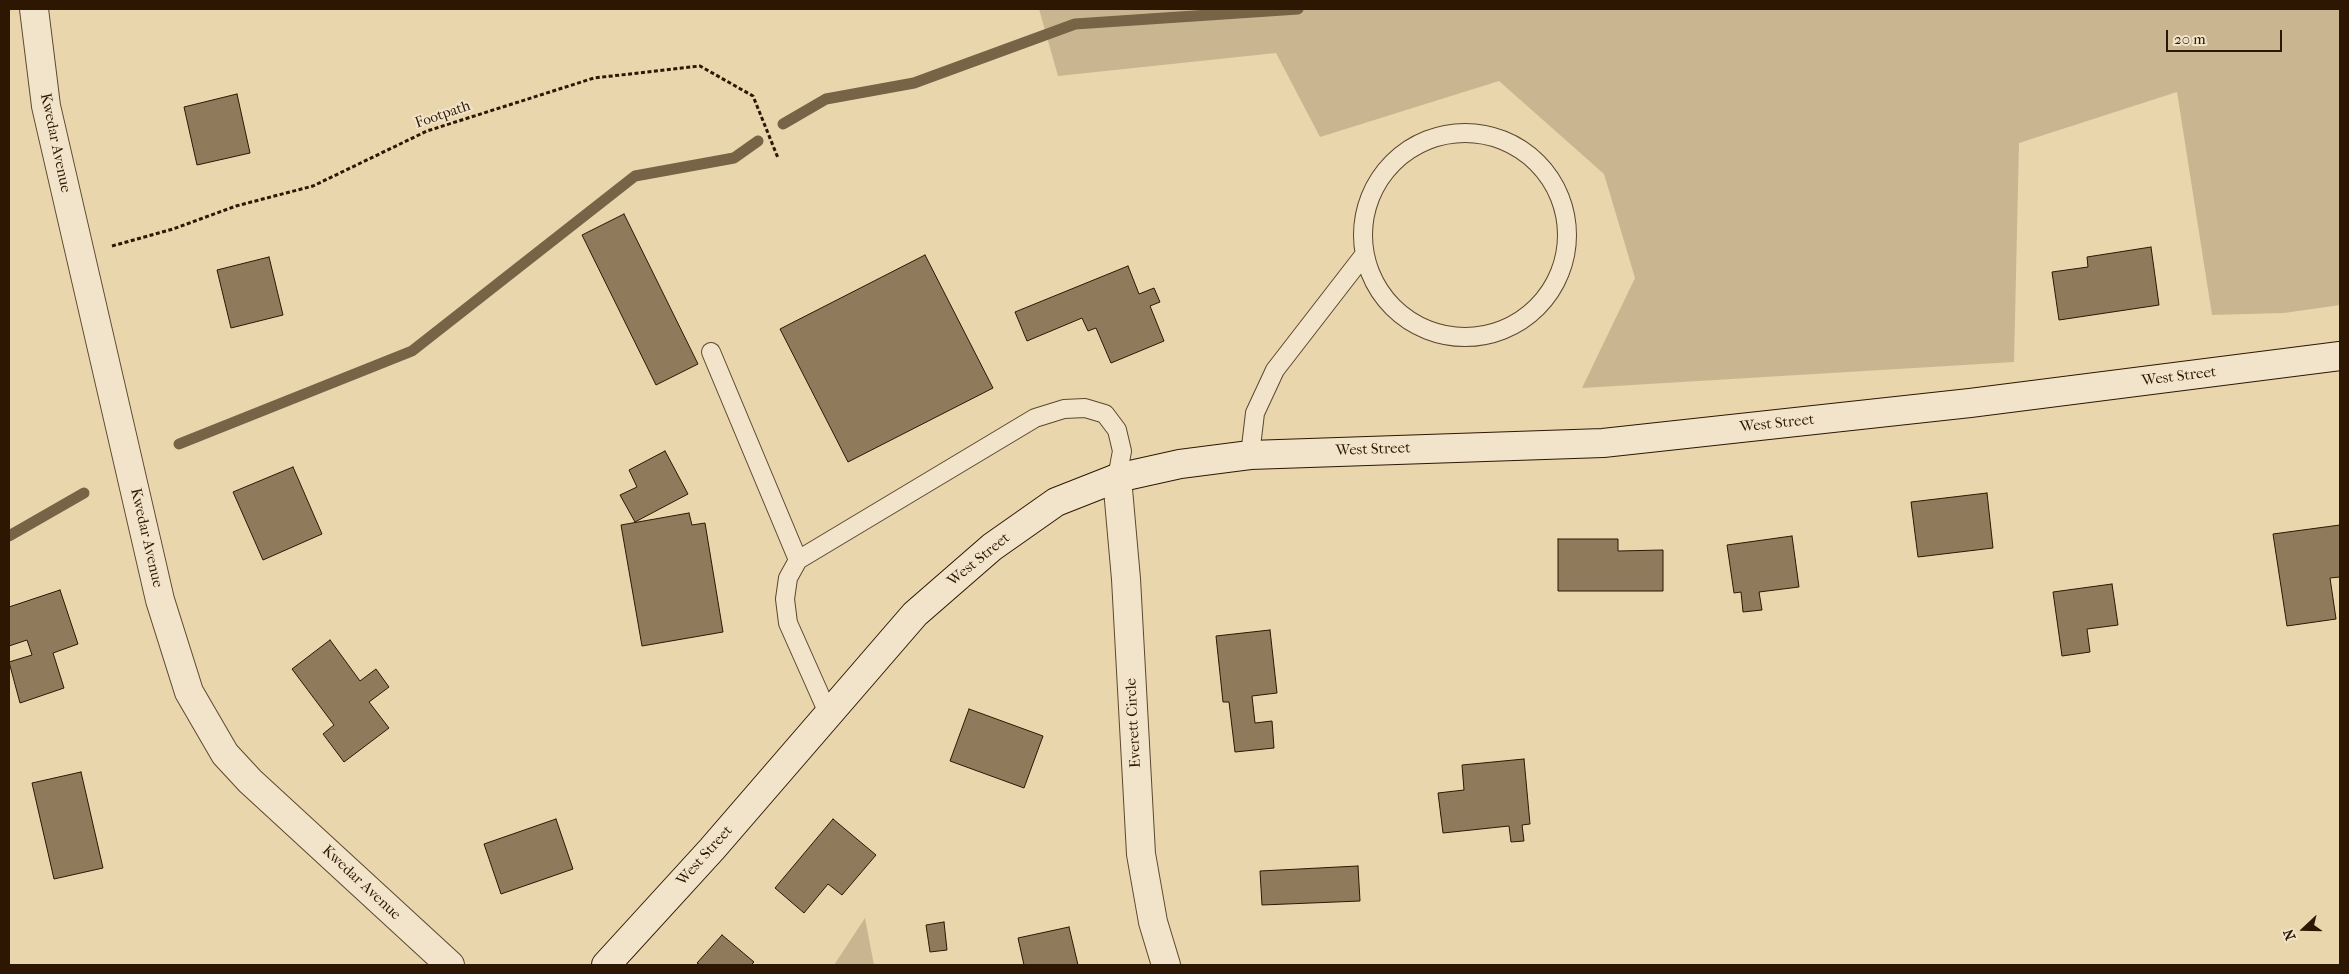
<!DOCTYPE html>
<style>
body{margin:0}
#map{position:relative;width:2349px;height:974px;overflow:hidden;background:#e9d6ad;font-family:"IM FELL French Canon",serif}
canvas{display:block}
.frame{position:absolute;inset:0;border:10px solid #2d1703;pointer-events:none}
.north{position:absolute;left:2279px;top:904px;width:50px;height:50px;-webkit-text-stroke:4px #f1e4ca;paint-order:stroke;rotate:249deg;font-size:14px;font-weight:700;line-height:20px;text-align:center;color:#2d1703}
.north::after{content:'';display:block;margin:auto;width:18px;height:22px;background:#2d1703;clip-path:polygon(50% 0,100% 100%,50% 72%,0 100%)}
.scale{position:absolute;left:2166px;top:30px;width:116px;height:22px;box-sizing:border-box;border:2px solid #2d1703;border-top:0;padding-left:6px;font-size:15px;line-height:18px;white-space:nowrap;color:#2d1703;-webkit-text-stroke:4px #f1e4ca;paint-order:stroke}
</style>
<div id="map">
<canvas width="2349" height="974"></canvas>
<div class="frame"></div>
<div class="north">N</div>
<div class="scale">20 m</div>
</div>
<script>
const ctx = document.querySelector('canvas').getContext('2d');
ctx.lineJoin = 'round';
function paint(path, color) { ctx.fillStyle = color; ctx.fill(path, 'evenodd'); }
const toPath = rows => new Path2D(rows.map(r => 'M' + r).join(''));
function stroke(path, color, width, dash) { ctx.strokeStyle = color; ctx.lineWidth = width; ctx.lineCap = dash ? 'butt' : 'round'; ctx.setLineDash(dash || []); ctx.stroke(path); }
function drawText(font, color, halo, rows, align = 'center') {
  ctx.font = font + ' "IM FELL French Canon",serif'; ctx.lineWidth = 4; ctx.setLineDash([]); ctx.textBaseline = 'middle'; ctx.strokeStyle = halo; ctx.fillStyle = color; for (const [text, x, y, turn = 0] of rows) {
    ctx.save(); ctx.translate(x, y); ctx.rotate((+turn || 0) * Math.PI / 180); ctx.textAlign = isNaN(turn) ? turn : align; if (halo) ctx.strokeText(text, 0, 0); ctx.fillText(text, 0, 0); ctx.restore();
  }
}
const green = toPath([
 [1039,9,2340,9,2340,305,2284,313,2212,315,2177,92,2019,143,2014,362,1582,388,1635,278,1604,174,1499,81,1320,137,1276,53,1058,76],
 [865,918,874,965,834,965]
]);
const stream = toPath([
 [783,124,826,99,914,83,1075,24,1298,9],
 [179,444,412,351,635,176,734,158,758,141],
 [9,536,84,493]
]);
const building = toPath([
 [237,94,250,153,197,165,184,107,237,94],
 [624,214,698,364,656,385,582,235,624,214],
 [2151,247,2159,305,2059,320,2052,272,2088,267,2087,257,2151,247],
 [925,255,993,388,848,462,780,329,925,255],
 [269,257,283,315,231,328,217,270,269,257],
 [1128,266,1139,294,1154,288,1160,302,1150,306,1164,341,1111,363,1096,328,1088,331,1082,318,1027,341,1015,312,1128,266],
 [665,451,688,494,635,522,620,495,637,487,629,470,665,451],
 [293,467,322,534,263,560,233,492,293,467],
 [1987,493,1993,548,1918,557,1911,502,1987,493],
 [689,513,692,525,705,523,723,632,642,646,621,525,689,513],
 [2340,525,2340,577,2330,578,2336,619,2287,626,2273,534,2340,525],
 [1792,536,1799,587,1759,592,1762,610,1743,612,1741,592,1734,593,1727,545,1792,536],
 [1558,539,1618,539,1618,551,1663,550,1663,591,1558,591,1558,539],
 [2112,584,2118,625,2087,629,2090,652,2062,656,2053,592,2112,584],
 [60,590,78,644,53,653,64,688,20,703,9,662,32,655,27,640,9,646,9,607,60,590],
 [1270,630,1277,693,1252,696,1255,723,1272,721,1274,748,1235,752,1229,702,1223,702,1216,636,1270,630],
 [330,640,360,681,376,669,389,687,369,702,389,728,344,762,323,734,334,725,292,669,330,640],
 [969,709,1043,736,1024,788,950,761,969,709],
 [1524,759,1530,824,1522,825,1524,841,1511,842,1509,826,1443,833,1438,793,1464,790,1462,765,1524,759],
 [81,772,103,868,54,879,32,783,81,772],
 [556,819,573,869,501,894,484,844,556,819],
 [833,819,876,855,842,895,828,884,804,913,775,888,833,819],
 [1358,866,1360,901,1262,905,1260,871,1358,866],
 [944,922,947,950,930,952,926,925,944,922],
 [1069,927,1078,965,1024,965,1018,938,1069,927],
 [722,935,754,962,751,965,700,965,697,963,722,935]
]);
const path = toPath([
 [112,246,173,229,236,206,313,186,427,131,594,78,700,66,753,96,778,158]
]);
const lane = toPath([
 '1363 235a102 102 0 1 1 204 0a102 102 0 1 1-204 0Z',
 [711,352,798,560],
 [1250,455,1255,413,1275,370,1364,255],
 [828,713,788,623,785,599,788,578,798,560,1035,418,1064,409,1085,408,1105,414,1117,430,1122,451,1117,478]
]);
const street = toPath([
 [34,9,46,106,160,600,189,692,225,754,250,781,450,965],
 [1117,478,1126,579,1141,854,1153,922,1166,965]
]);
const secondary = toPath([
 [606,965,712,849,915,614,992,547,1056,502,1117,478,1180,464,1250,455,1603,443,1970,403,2340,356]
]);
const streetNames = [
 ["Footpath",443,115,-19],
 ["Kwedar Avenue",55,143,78],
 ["West Street",2179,377,-7],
 ["West Street",1777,424,-6],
 ["West Street",1373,450,-2],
 ["Kwedar Avenue",146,538,77],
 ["West Street",979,560,-39],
 ["Everett Circle",1134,723,-93],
 ["West Street",705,856,-48],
 ["Kwedar Avenue",361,883,43]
];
paint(green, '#c9b690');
stroke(stream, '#776346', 11);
paint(building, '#8f7a5b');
stroke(building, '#2d1703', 1);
stroke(lane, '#5c472e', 20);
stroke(street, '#5c472e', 30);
stroke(secondary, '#2d1703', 30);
stroke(path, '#2d1703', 3, [4, 2.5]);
stroke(lane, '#f1e4ca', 18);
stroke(street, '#f1e4ca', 28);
stroke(secondary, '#f1e4ca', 28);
drawText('15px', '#2d1703', '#f1e4ca', streetNames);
</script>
